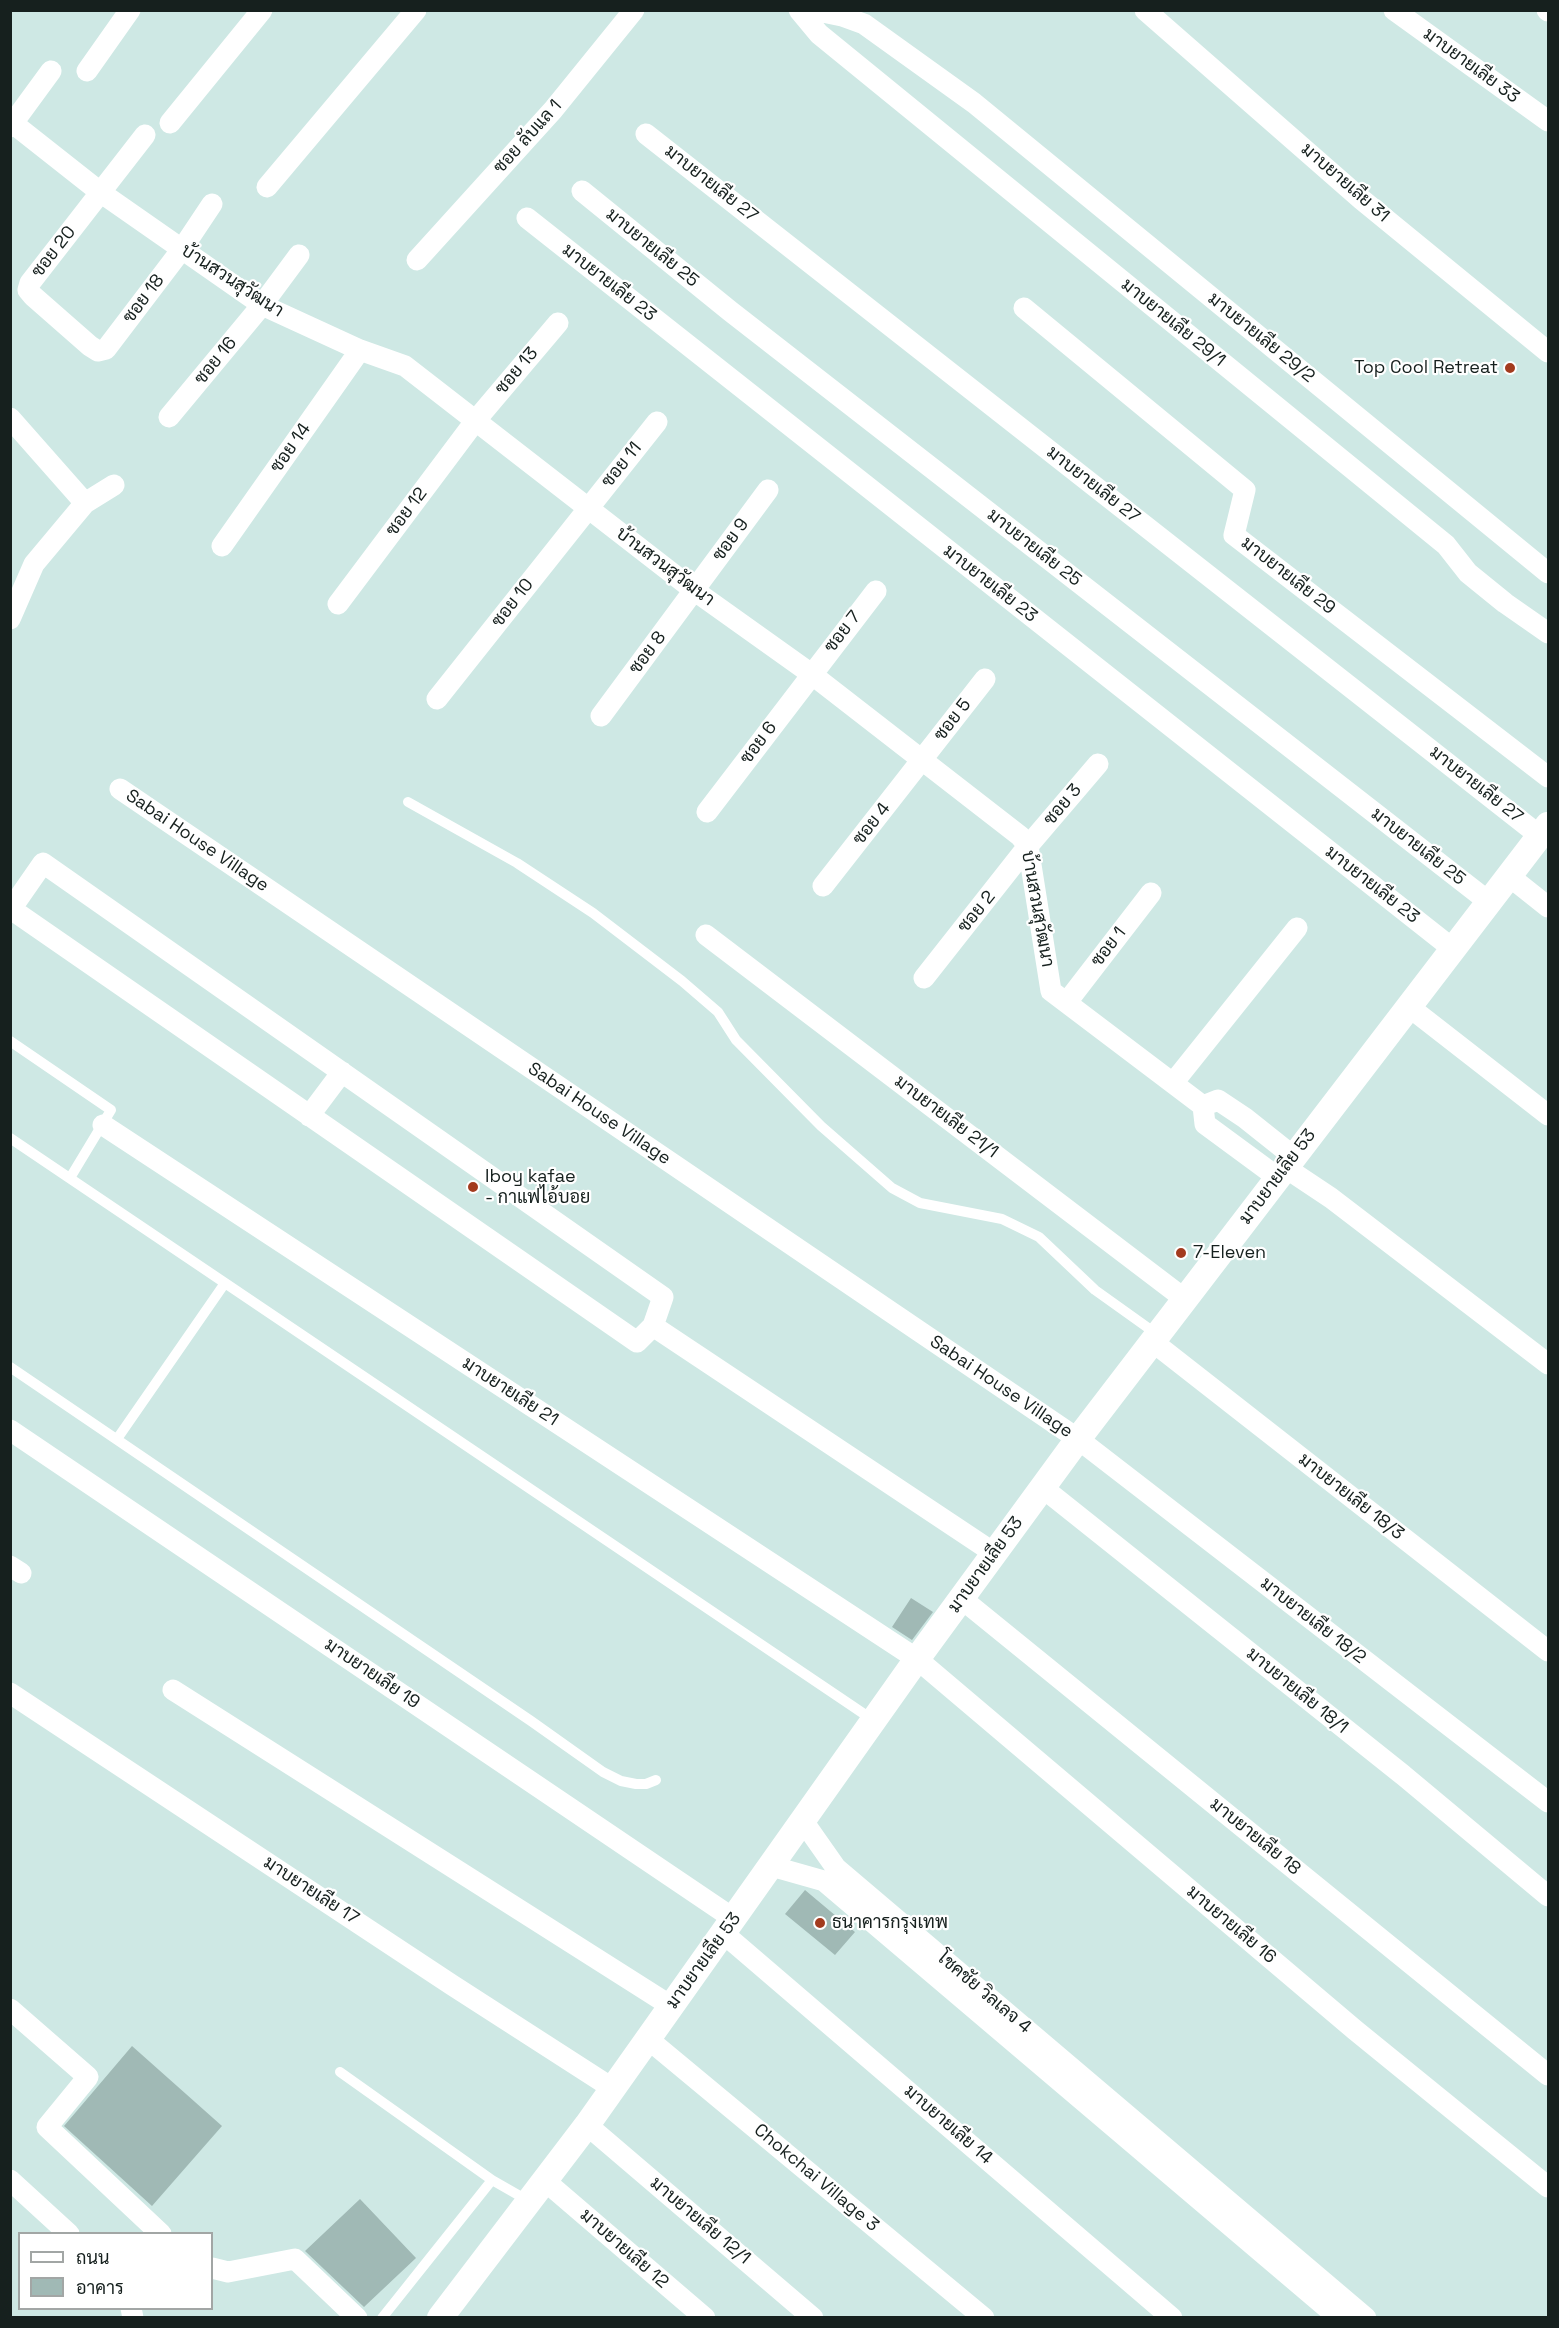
<!DOCTYPE html>
<meta charset="utf-8">
<style>
body{margin:0}
#map{position:relative;width:1559px;height:2328px;overflow:hidden;background:#cee8e4;font-family:"Space Grotesk",Sarabun,sans-serif}
canvas{display:block}
.frame{position:absolute;inset:0;border:12px solid #16201e;pointer-events:none}
.legend{position:absolute;left:18px;top:2232px;width:195px;height:78px;box-sizing:border-box;background:#fff;border:2px solid #a2a6a5;margin:0;padding:8px 10px;list-style:none;font-size:18px;color:#16201e}
.legend li{display:flex;align-items:center;gap:12px;height:30px}
.legend b{width:30px;border:2px solid #a2a6a5}
</style>
<div id="map">
<canvas width="1559" height="2328"></canvas>
<div class="frame"></div>
<ul class="legend">
<li><b style="height:8px;background:#fff"></b>ถนน</li>
<li><b style="height:16px;background:#a0b9b5"></b>อาคาร</li>
</ul>
</div>
<script>
const ctx = document.querySelector('canvas').getContext('2d');
ctx.lineJoin = 'round';
function paint(path, color) { ctx.fillStyle = color; ctx.fill(path, 'evenodd'); }
const toPath = rows => new Path2D(rows.map(r => 'M' + r).join(''));
function stroke(path, color, width, dash) { ctx.strokeStyle = color; ctx.lineWidth = width; ctx.lineCap = dash ? 'butt' : 'round'; ctx.setLineDash(dash || []); ctx.stroke(path); }
function drawText(font, color, halo, rows, align = 'center') {
  ctx.font = font + ' "Space Grotesk",Sarabun,sans-serif'; ctx.lineWidth = 4.5; ctx.setLineDash([]); ctx.textBaseline = 'middle'; ctx.strokeStyle = halo; ctx.fillStyle = color; for (const [text, x, y, turn = 0] of rows) {
    ctx.save(); ctx.translate(x, y); ctx.rotate((+turn || 0) * Math.PI / 180); ctx.textAlign = isNaN(turn) ? turn : align; if (halo) ctx.strokeText(text, 0, 0); ctx.fillText(text, 0, 0); ctx.restore();
  }
}
const building = toPath([
 [911,1598,933,1612,912,1640,892,1627],
 [805,1890,855,1932,835,1955,785,1914],
 [132,2046,222,2126,152,2206,64,2126],
 [360,2199,416,2258,364,2307,305,2251]
]);
const service = toPath([
 [408,802,517,863,593,913,682,981,718,1012,736,1040,821,1126,892,1188,920,1203,1002,1219,1039,1237,1095,1290,1158,1335],
 [10,1041,111,1110,70,1178],
 [10,1138,873,1720],
 [10,1367,531,1721,603,1772,621,1781,636,1784,646,1784,656,1780],
 [117,1439,225,1283],
 [340,2072,492,2180],
 [382,2318,492,2180,527,2200]
]);
const minor = toPath([
 [799,10,819,34,1446,545,1468,573,1505,603,1548,633],
 [813,10,842,16,864,24,974,103,1548,573],
 [1145,10,1361,199,1548,352],
 [1394,10,1548,121],
 [1547,10,1548,11],
 [87,71,130,10],
 [10,121,100,192,262,305,360,350,405,366,695,591,810,673,1020,836,1028,846,1051,991,1203,1106,1205,1124,1277,1177],
 [170,123,262,10],
 [10,127,51,71],
 [646,134,1540,836],
 [145,135,30,283,28,290,33,296,90,346,98,351,106,349,182,249,212,204],
 [267,187,416,10],
 [582,191,730,311,1489,902],
 [527,218,1453,949],
 [417,260,553,110,634,10],
 [1024,308,1245,490,1234,535,1548,777],
 [169,417,262,305,299,255],
 [10,418,85,503],
 [222,546,360,350],
 [338,604,476,420,558,323],
 [10,619,34,564,85,503,114,485],
 [437,699,657,422],
 [601,716,768,490],
 [120,789,1078,1439,1548,1802],
 [707,812,876,591],
 [43,863,663,1297,653,1326,637,1342,11,909,43,863],
 [1509,876,1548,907],
 [823,886,985,679],
 [706,935,1186,1300],
 [924,978,1028,846,1098,764],
 [1067,1002,1151,893],
 [1408,1006,1548,1115],
 [1173,1083,1297,928],
 [1203,1106,1218,1100,1245,1118,1294,1157],
 [309,1116,342,1072],
 [103,1125,917,1659,1355,2030,1548,2187],
 [1286,1168,1331,1198,1548,1364],
 [653,1326,994,1553],
 [1153,1342,1548,1651],
 [10,1430,734,1919],
 [1043,1488,1403,1775,1548,1896],
 [10,1566,21,1573],
 [962,1599,1548,2075],
 [173,1690,671,2006],
 [10,1693,452,1985,612,2088],
 [803,1821,836,1868,1366,2318],
 [771,1866,824,1881,1339,2318],
 [723,1933,1172,2318],
 [10,2009,88,2077,47,2127,161,2234],
 [648,2039,984,2318],
 [587,2125,813,2318],
 [10,2180,69,2234],
 [544,2180,705,2318],
 [212,2268,228,2272,295,2259,357,2318],
 [131,2308,133,2318]
]);
const tertiary = toPath([
 [440,2318,587,2125,917,1659,1078,1439,1548,825]
]);
const markers = [
 [1510,368,6,"#a33b1e"],
 [473,1187,6,"#a33b1e"],
 [1181,1253,6,"#a33b1e"],
 [820,1923,6,"#a33b1e"]
];
const streetNames = [
 ["มาบยายเลีย 33",1471,66,36],
 ["ซอย ลับแล 1",528,137,-48],
 ["มาบยายเลีย 31",1345,183,41],
 ["มาบยายเลีย 27",711,184,38],
 ["มาบยายเลีย 25",652,248,39],
 ["ซอย 20",54,252,-52],
 ["บ้านสวนสุวัฒนา",232,281,33],
 ["มาบยายเลีย 23",609,283,38],
 ["ซอย 18",144,299,-53],
 ["มาบยายเลีย 29/1",1173,323,39],
 ["มาบยายเลีย 29/2",1261,338,39],
 ["ซอย 16",216,361,-51],
 ["ซอย 13",517,371,-50],
 ["ซอย 14",291,448,-55],
 ["ซอย 11",622,465,-51],
 ["มาบยายเลีย 27",1093,485,38],
 ["ซอย 12",407,512,-53],
 ["ซอย 9",731,540,-54],
 ["มาบยายเลีย 25",1034,548,38],
 ["บ้านสวนสุวัฒนา",665,567,37],
 ["มาบยายเลีย 29",1288,576,38],
 ["มาบยายเลีย 23",990,584,38],
 ["ซอย 10",513,603,-52],
 ["ซอย 7",843,632,-52],
 ["ซอย 8",648,653,-53],
 ["ซอย 5",953,720,-52],
 ["ซอย 6",759,743,-53],
 ["มาบยายเลีย 27",1476,785,38],
 ["ซอย 3",1063,805,-50],
 ["ซอย 4",872,824,-52],
 ["Sabai House Village",197,841,34],
 ["มาบยายเลีย 25",1418,847,38],
 ["มาบยายเลีย 23",1372,885,38],
 ["บ้านสวนสุวัฒนา",1037,909,80],
 ["ซอย 2",977,912,-51],
 ["ซอย 1",1109,947,-52],
 ["Sabai House Village",599,1114,34],
 ["มาบยายเลีย 21/1",946,1117,37],
 ["มาบยายเลีย 53",1278,1177,-53],
 ["Sabai House Village",1001,1387,34],
 ["มาบยายเลีย 21",510,1392,33],
 ["มาบยายเลีย 18/3",1351,1497,38],
 ["มาบยายเลีย 53",986,1565,-54],
 ["มาบยายเลีย 18/2",1313,1621,38],
 ["มาบยายเลีย 19",372,1674,34],
 ["มาบยายเลีย 18/1",1297,1691,39],
 ["มาบยายเลีย 18",1255,1837,39],
 ["มาบยายเลีย 17",311,1891,33],
 ["มาบยายเลีย 16",1231,1925,40],
 ["มาบยายเลีย 53",704,1961,-54],
 ["โชคชัย วิลเลจ 4",984,1993,40],
 ["มาบยายเลีย 14",948,2125,41],
 ["Chokchai Village 3",816,2178,40],
 ["มาบยายเลีย 12/1",700,2221,40],
 ["มาบยายเลีย 12",624,2249,41]
];
const poiNames = [
 ["Top Cool Retreat",1498,368,"right"],
 ["Iboy kafae",485,1177],
 ["- กาแฟไอ้บอย",485,1198],
 ["7-Eleven",1193,1253],
 ["ธนาคารกรุงเทพ",832,1923]
];
paint(building, '#a0b9b5');
stroke(service, '#fff', 10);
stroke(minor, '#fff', 21);
stroke(tertiary, '#fff', 26);
for (const [x, y, r, color] of markers) { const dot = new Path2D(); dot.arc(x, y, r, 0, 2 * Math.PI); ctx.fillStyle = color; ctx.fill(dot); stroke(dot, '#fff', 2); }
drawText('18px', '#16201e', '#fff', streetNames);
drawText('18px', '#16201e', '#fff', poiNames, 'left');
</script>
